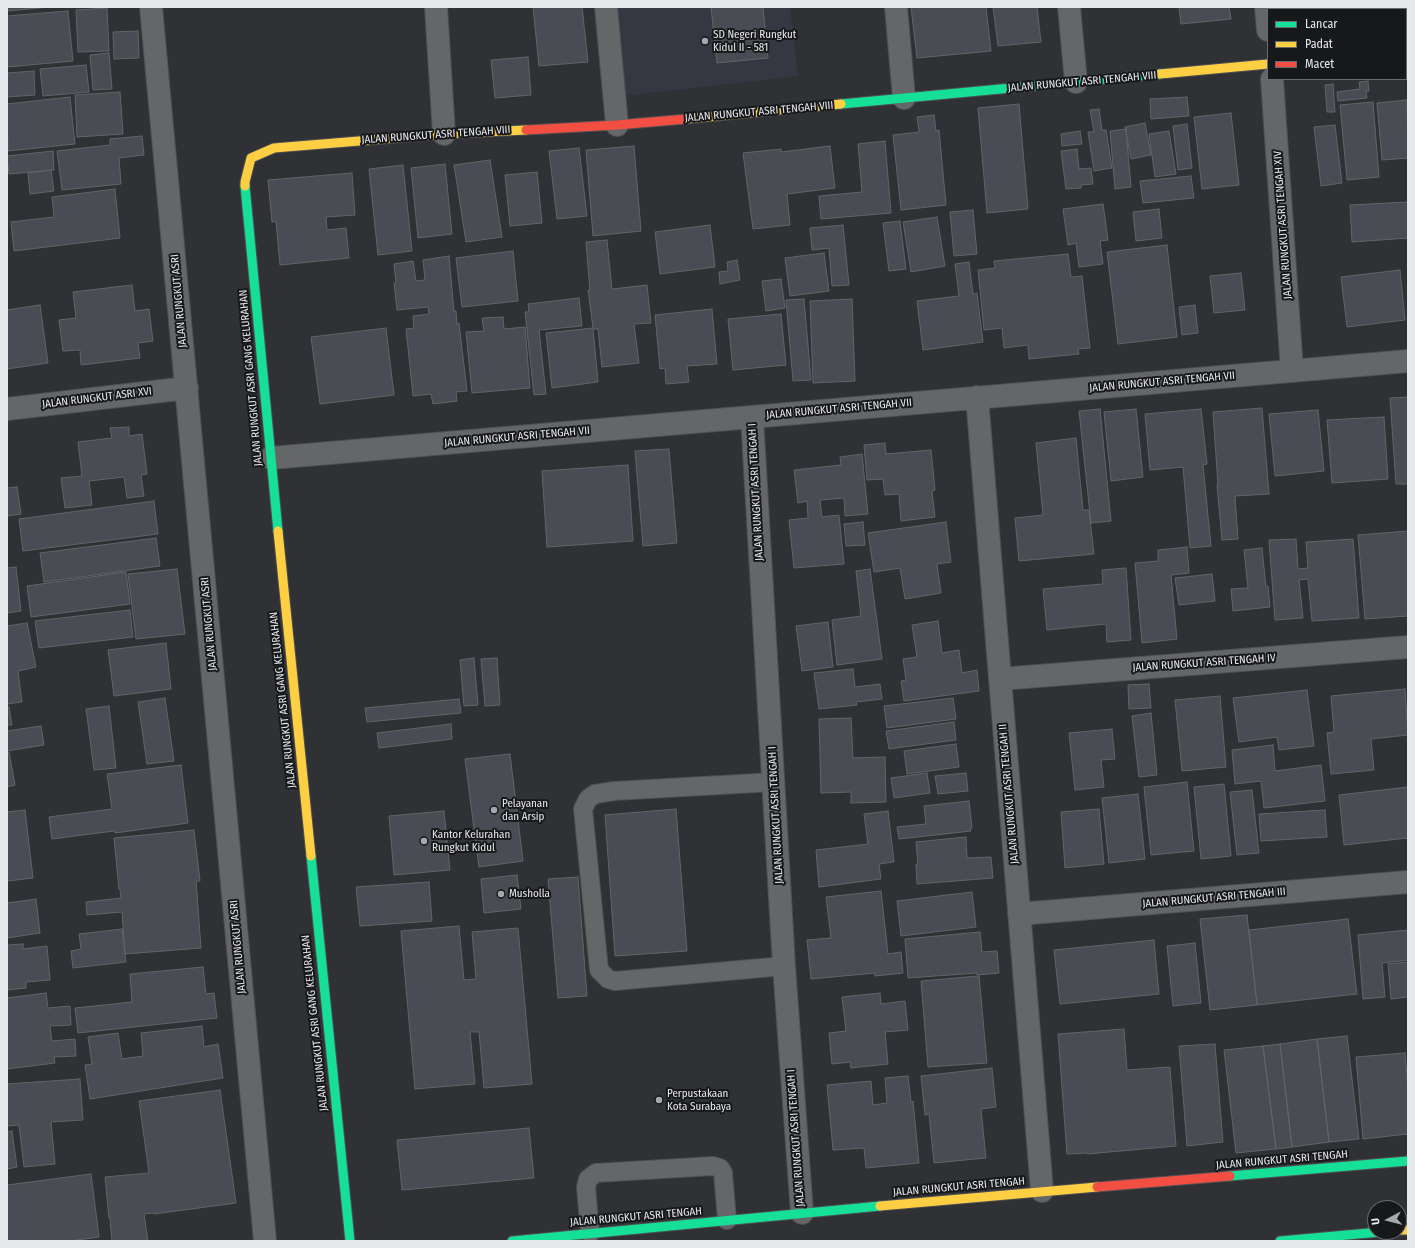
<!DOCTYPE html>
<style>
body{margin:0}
#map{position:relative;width:1415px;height:1248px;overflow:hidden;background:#2f3134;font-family:"Fira Sans Condensed",sans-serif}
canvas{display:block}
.frame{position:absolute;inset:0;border:8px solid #e7e8ec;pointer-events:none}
.legend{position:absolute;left:1267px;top:8px;width:140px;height:72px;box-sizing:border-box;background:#17181a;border:1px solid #6a6b6e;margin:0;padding:5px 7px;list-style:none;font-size:12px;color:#e7e8ec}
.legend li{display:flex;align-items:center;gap:8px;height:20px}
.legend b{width:20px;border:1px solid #6a6b6e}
.north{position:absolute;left:1367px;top:1200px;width:40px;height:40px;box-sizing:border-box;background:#17181a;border:1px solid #6a6b6e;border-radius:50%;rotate:263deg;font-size:11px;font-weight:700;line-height:16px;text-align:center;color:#e7e8ec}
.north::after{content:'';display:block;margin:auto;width:14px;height:18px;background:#a7a8ac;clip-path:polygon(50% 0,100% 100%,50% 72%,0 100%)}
</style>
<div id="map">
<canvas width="1415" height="1248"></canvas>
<div class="frame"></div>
<ul class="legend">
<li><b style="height:5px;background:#16e098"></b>Lancar</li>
<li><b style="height:5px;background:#ffcf43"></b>Padat</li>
<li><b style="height:5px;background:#f24e42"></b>Macet</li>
</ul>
<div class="north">U</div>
</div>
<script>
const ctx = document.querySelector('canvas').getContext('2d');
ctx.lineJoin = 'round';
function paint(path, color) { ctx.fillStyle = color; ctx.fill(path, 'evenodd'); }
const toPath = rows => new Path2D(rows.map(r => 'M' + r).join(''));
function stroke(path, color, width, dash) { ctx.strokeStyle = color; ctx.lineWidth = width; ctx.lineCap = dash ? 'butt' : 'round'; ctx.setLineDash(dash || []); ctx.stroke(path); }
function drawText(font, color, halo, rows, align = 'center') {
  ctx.font = font + ' "Fira Sans Condensed",sans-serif'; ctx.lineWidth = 4; ctx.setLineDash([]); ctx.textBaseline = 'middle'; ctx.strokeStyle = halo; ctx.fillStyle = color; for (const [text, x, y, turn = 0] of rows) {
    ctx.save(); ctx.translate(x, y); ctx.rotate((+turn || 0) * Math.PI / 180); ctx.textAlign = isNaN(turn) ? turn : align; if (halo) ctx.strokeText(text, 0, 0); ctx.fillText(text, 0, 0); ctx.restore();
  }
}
const built = toPath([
 [613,7,790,7,798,76,623,96]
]);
const building = toPath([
 [7,7,50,7,7,11,7,7],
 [533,7,582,7,588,62,539,66,533,7],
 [711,7,763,7,768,58,717,63,711,7],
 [911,7,986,7,991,51,917,58,911,7],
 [993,7,1037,7,1041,42,998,46,993,7],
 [1179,7,1229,7,1231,19,1181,24,1179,7],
 [1310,7,1381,7,1360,9,1310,9,1310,7],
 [107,8,109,51,78,52,76,10,107,8],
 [68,11,73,61,7,67,7,16,68,11],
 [138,31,139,58,114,59,113,32,138,31],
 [109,53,112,89,93,90,90,55,109,53],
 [528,57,531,95,495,98,491,60,528,57],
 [86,65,89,92,43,96,40,69,86,65],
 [34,71,35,95,7,97,7,73,34,71],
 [1368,81,1369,91,1366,91,1367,98,1338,101,1337,92,1360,89,1359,82,1368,81],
 [1333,84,1335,112,1327,112,1325,85,1333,84],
 [120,92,123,134,77,137,75,95,120,92],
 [70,97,75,144,8,151,7,104,70,97],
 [1187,97,1189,116,1151,119,1150,99,1187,97],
 [1407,100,1408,158,1382,160,1377,103,1407,100],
 [1373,102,1379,177,1347,180,1340,105,1373,102],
 [1019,104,1028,209,987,213,978,108,1019,104],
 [1099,109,1102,130,1106,130,1112,168,1094,171,1088,132,1094,132,1090,110,1099,109],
 [1231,113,1239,185,1202,189,1194,117,1231,113],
 [934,115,936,131,939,130,946,205,901,210,893,135,919,132,917,117,934,115],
 [1145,123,1151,155,1131,159,1125,127,1145,123],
 [1187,124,1192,168,1178,170,1173,126,1187,124],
 [1335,125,1342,183,1321,186,1314,127,1335,125],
 [1126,129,1131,187,1115,189,1110,131,1126,129],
 [1080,131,1082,144,1062,146,1061,134,1080,131],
 [1169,131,1176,174,1155,177,1149,134,1169,131],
 [142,136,144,155,119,158,121,184,62,190,57,151,110,145,110,139,142,136],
 [885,141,891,213,821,219,819,196,862,192,858,144,885,141],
 [634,146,641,231,593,236,586,150,634,146],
 [830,146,835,188,787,194,790,225,753,229,743,153,781,149,781,152,830,146],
 [579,148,587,216,557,219,549,151,579,148],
 [1077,149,1079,169,1091,168,1093,184,1081,185,1081,188,1066,189,1061,151,1077,149],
 [53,151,54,170,9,174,7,156,53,151],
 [490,160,502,237,466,242,454,165,490,160],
 [445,164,452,234,418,238,411,168,445,164],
 [403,165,412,251,378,255,369,169,403,165],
 [51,170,54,191,30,194,28,173,51,170],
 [537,172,542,223,510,226,505,175,537,172],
 [352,173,355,215,326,217,327,230,346,228,349,258,280,265,276,221,272,222,268,180,352,173],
 [1191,176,1194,198,1143,203,1140,181,1191,176],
 [115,189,120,238,14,251,11,222,54,217,52,197,115,189],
 [1408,202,1408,238,1352,242,1350,205,1408,202],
 [1103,204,1108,240,1100,241,1103,264,1079,267,1076,243,1068,245,1063,209,1103,204],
 [1159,209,1162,238,1136,241,1133,212,1159,209],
 [973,210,977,254,954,256,950,212,973,210],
 [937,217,945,266,911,272,903,222,937,217],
 [900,221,906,269,889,271,883,223,900,221],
 [710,225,715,267,660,274,655,232,710,225],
 [843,225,849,285,832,286,829,248,812,250,810,228,843,225],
 [607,240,612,289,647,285,651,323,634,324,639,363,602,367,598,329,593,329,598,382,552,388,546,333,593,328,588,290,590,291,586,242,607,240],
 [1167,245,1177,337,1118,344,1107,252,1167,245],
 [513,251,518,301,462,307,456,258,513,251],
 [824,253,829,291,790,296,785,258,824,253],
 [1068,254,1071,277,1082,276,1090,348,1078,349,1079,354,1029,359,1028,345,1004,348,1002,328,984,330,978,270,995,268,994,261,1068,254],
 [449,256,454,311,456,311,457,324,459,323,467,391,456,392,457,401,433,404,431,394,413,396,406,329,414,328,413,316,429,314,428,307,397,310,394,283,396,283,394,264,413,261,416,281,425,280,423,260,449,256],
 [737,260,740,280,720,284,719,272,728,271,727,262,737,260],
 [969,262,973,294,977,293,983,342,923,350,917,301,959,296,955,264,969,262],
 [1400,270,1405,320,1347,327,1341,277,1400,270],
 [1241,273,1245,310,1214,313,1210,276,1241,273],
 [781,279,785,308,766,311,762,281,781,279],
 [132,285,135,311,149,309,153,341,138,343,140,358,81,365,80,350,63,351,59,320,76,318,73,292,132,285],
 [579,298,582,326,539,330,546,394,534,395,525,312,529,312,528,304,579,298],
 [804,299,811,380,793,381,786,300,804,299],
 [852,299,855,381,813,383,810,301,852,299],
 [40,305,48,363,7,369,7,310,40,305],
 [1195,305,1198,333,1182,335,1179,307,1195,305],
 [712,309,717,364,687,366,689,382,666,384,665,368,660,369,655,315,712,309],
 [781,314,786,365,733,370,728,319,781,314],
 [503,317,504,329,525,327,530,388,472,393,466,332,484,331,482,318,503,317],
 [386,328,394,395,320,404,311,337,386,328],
 [1408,397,1408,484,1396,484,1390,398,1408,397],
 [1262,408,1269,494,1235,496,1238,539,1222,540,1217,485,1218,485,1213,412,1262,408],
 [1100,409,1111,521,1091,523,1079,411,1100,409],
 [1136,409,1143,477,1111,481,1104,412,1136,409],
 [1201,409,1207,464,1203,465,1211,546,1190,548,1183,467,1150,470,1145,414,1201,409],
 [1318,410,1324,471,1275,476,1269,414,1318,410],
 [1384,417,1388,479,1332,483,1327,420,1384,417],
 [129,427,129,436,142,434,147,474,141,475,144,496,127,498,124,477,89,481,92,505,65,508,61,478,82,476,78,442,112,438,110,428,129,427],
 [1076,438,1083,510,1089,510,1094,554,1019,561,1015,518,1043,515,1036,443,1076,438],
 [885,443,886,454,931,450,935,490,932,491,935,517,901,521,899,494,885,495,883,479,867,480,864,445,885,443],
 [669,449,677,543,643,546,635,451,669,449],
 [862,454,868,514,845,516,844,498,820,500,822,517,839,515,844,564,794,568,789,520,808,518,807,501,798,503,794,470,841,465,840,457,862,454],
 [628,465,633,541,547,547,542,471,628,465],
 [17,487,21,514,7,516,7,488,17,487],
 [154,501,158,534,23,551,19,519,154,501],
 [863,522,865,545,846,546,844,524,863,522],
 [946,522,951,562,937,564,941,593,905,599,900,568,874,572,868,533,946,522],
 [1408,531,1408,616,1365,619,1358,535,1408,531],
 [156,538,160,566,44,582,40,553,156,538],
 [1296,539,1298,569,1308,568,1306,542,1353,539,1359,618,1312,621,1308,579,1299,580,1303,618,1275,620,1269,540,1296,539],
 [1187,547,1189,573,1171,575,1177,639,1142,643,1135,563,1158,561,1158,550,1187,547],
 [1262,548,1266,587,1268,586,1270,607,1233,611,1231,589,1248,588,1244,550,1262,548],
 [16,567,21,611,7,613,7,568,16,567],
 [1126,568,1131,640,1107,642,1106,624,1047,630,1043,589,1103,584,1102,570,1126,568],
 [177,569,185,634,136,639,128,574,177,569],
 [870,569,882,659,837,665,832,620,861,616,856,571,870,569],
 [126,572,130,604,31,617,27,586,126,572],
 [1212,574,1215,601,1179,605,1175,578,1212,574],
 [130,610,133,637,39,648,35,621,130,610],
 [938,621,942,653,959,650,962,673,977,670,979,691,904,701,901,681,906,680,903,659,917,657,912,625,938,621],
 [828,622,833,667,802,671,796,626,828,622],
 [27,623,36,667,18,671,22,702,7,704,7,626,27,623],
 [166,643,171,689,114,696,108,650,166,643],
 [474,658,478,705,464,706,460,660,474,658],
 [497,658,500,705,485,706,481,659,497,658],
 [853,669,855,687,880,684,882,699,856,702,857,705,819,709,814,673,853,669],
 [1149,684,1151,708,1129,709,1128,685,1149,684],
 [1405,689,1408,735,1371,739,1374,770,1331,774,1327,733,1334,732,1331,696,1405,689],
 [1307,690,1314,746,1279,750,1277,737,1239,742,1233,698,1307,690],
 [1220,696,1226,767,1182,771,1175,700,1220,696],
 [165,698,174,761,147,764,138,702,165,698],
 [953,698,956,719,887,728,884,706,953,698],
 [459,699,461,713,367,722,365,708,459,699],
 [109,706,116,768,94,770,86,709,109,706],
 [9,707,12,725,7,725,7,708,9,707],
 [1151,713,1157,775,1139,777,1132,716,1151,713],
 [851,718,853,758,885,757,886,802,851,803,851,792,821,793,819,719,851,718],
 [954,722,956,740,889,749,886,731,954,722],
 [451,724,452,739,379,748,377,733,451,724],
 [41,726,44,745,7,751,7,731,41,726],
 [1112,729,1115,759,1101,760,1104,787,1075,790,1069,733,1112,729],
 [956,744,959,767,907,774,904,751,956,744],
 [1273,745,1275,771,1321,765,1325,801,1264,808,1261,781,1235,784,1232,750,1273,745],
 [7,752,9,752,15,785,7,787,7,752],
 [510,754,523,861,479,867,465,759,510,754],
 [181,765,188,823,115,833,114,831,52,839,49,817,112,809,107,774,181,765],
 [927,773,930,793,894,798,891,778,927,773],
 [966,773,968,791,938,794,935,776,966,773],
 [1187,782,1194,851,1151,855,1144,787,1187,782],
 [1224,784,1231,856,1201,859,1194,787,1224,784],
 [1408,787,1408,838,1344,845,1339,795,1408,787],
 [1252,790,1259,853,1237,855,1230,792,1252,790],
 [1138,794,1145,859,1109,863,1102,798,1138,794],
 [969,801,972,828,970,828,971,831,899,839,897,827,926,824,924,806,969,801],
 [676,809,687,951,615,956,605,815,676,809],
 [1099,809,1104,864,1065,868,1061,812,1099,809],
 [25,810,33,878,7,881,7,812,25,810],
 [1325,810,1327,837,1261,841,1259,814,1325,810],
 [444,811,450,870,394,875,389,816,444,811],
 [888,811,894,862,879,864,881,879,819,887,816,850,868,844,864,814,888,811],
 [194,830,200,881,196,881,201,948,125,954,122,912,87,915,86,902,121,898,120,889,119,889,114,838,194,830],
 [966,837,967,858,991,857,993,878,917,884,916,864,918,864,916,842,966,837],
 [517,875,521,909,484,913,481,879,517,875],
 [578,877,587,996,558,998,548,879,578,877],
 [429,882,432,921,360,926,356,887,429,882],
 [881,891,888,954,901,952,903,973,875,976,875,973,811,979,807,940,831,938,826,897,881,891],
 [972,892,976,927,901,936,897,901,972,892],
 [36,899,40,933,7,938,7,903,36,899],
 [1247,915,1257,1005,1210,1010,1200,919,1247,915],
 [1348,919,1357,994,1257,1005,1249,930,1348,919],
 [459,926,464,980,476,979,472,932,518,928,532,1084,484,1088,479,1032,470,1032,475,1084,415,1089,401,931,459,926],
 [122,929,126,962,73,968,71,951,81,949,79,934,122,929],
 [1408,930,1408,960,1382,963,1385,997,1363,999,1358,935,1408,930],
 [980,932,982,952,997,951,999,973,977,975,977,973,908,978,905,939,980,932],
 [1154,940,1159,994,1060,1004,1054,950,1154,940],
 [1195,943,1201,1003,1173,1006,1167,946,1195,943],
 [23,944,23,949,47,946,50,980,26,982,26,988,7,990,7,945,23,944],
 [1408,962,1408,997,1391,999,1388,964,1408,962],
 [203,967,206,994,214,993,217,1018,78,1033,75,1008,132,1002,130,974,203,967],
 [979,976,987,1063,928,1067,921,981,979,976],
 [46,993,48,1008,70,1006,71,1025,50,1026,52,1041,75,1039,76,1056,54,1057,55,1063,7,1069,7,998,46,993],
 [880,993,881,1004,905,1001,908,1030,885,1032,888,1064,851,1068,850,1062,832,1064,829,1033,846,1031,842,997,880,993],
 [202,1026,204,1047,218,1044,223,1078,90,1099,85,1065,92,1064,88,1037,118,1033,122,1059,143,1056,141,1033,202,1026],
 [1124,1029,1127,1070,1170,1067,1176,1146,1087,1154,1087,1153,1067,1154,1058,1034,1124,1029],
 [1347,1036,1359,1139,1329,1142,1317,1039,1347,1036],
 [1317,1039,1329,1142,1292,1147,1280,1044,1317,1039],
 [1215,1044,1223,1142,1187,1146,1179,1046,1215,1044],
 [1280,1044,1292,1147,1276,1149,1263,1046,1280,1044],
 [1263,1046,1276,1149,1236,1153,1224,1050,1263,1046],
 [1405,1053,1408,1090,1408,1134,1363,1139,1356,1057,1405,1053],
 [992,1068,996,1107,981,1109,986,1158,934,1163,929,1114,925,1115,921,1076,992,1068],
 [908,1076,911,1102,913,1101,919,1163,866,1168,864,1148,833,1150,827,1085,871,1081,873,1105,887,1103,885,1078,908,1076],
 [80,1079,83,1120,51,1122,55,1164,24,1167,19,1125,7,1126,7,1084,80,1079],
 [220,1090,236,1203,154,1214,154,1213,144,1214,148,1241,112,1241,110,1218,109,1218,105,1177,149,1173,139,1101,220,1090],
 [529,1128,534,1178,402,1190,397,1140,529,1128],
 [12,1131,17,1167,7,1169,7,1132,12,1131],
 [91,1174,99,1237,70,1241,7,1241,7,1185,91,1174]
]);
const lane = toPath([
 [774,782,614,791,595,794,588,799,583,809,599,970,608,979,615,981,784,966],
 [590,1233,586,1187,588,1179,596,1173,713,1166,720,1168,723,1173,727,1220]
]);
const street = toPath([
 [151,7,265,1241],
 [436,7,444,134],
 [606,7,617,125],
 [896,7,904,98],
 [1069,7,1076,82],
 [1266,7,1268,30],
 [1406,51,1408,51],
 [1272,79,1292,371],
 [977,397,1042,1191],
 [7,409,187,388],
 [752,417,784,966,802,1213],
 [271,458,1408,361],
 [1000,679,1408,647],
 [1019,914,1408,882]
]);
const fast = toPath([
 [841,104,1160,74],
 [245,186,278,531],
 [311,856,350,1241],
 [1230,1176,1408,1161],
 [512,1241,880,1206],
 [1280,1241,1380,1232]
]);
const slow = toPath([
 [1160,74,1268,64],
 [686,119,841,104],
 [245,186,245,182,251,158,274,148,444,134,526,130],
 [278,531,311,856],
 [880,1206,1097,1187],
 [1399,1230,1408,1230]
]);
const jam = toPath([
 [526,130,617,125,686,119],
 [1097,1187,1230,1176]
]);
const markers = [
 [705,41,4,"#a7a8ac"],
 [494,810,4,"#a7a8ac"],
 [424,841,4,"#a7a8ac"],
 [501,894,4,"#a7a8ac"],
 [659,1100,4,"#a7a8ac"]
];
const poiNames = [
 ["SD Negeri Rungkut",713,35],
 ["Kidul II - 581",713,48],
 ["Pelayanan",502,804],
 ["dan Arsip",502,817],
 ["Kantor Kelurahan",432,835],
 ["Rungkut Kidul",432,848],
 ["Musholla",509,894],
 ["Perpustakaan",667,1094],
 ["Kota Surabaya",667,1107]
];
const streetNames = [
 ["JALAN RUNGKUT ASRI TENGAH VIII",1082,82,-5],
 ["JALAN RUNGKUT ASRI TENGAH VIII",759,112,-5],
 ["JALAN RUNGKUT ASRI TENGAH VIII",436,135,-4],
 ["JALAN RUNGKUT ASRI TENGAH XIV",1283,225,-94],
 ["JALAN RUNGKUT ASRI",179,301,-95],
 ["JALAN RUNGKUT ASRI GANG KELURAHAN",251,378,-95],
 ["JALAN RUNGKUT ASRI TENGAH VII",1162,382,-5],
 ["JALAN RUNGKUT ASRI XVI",97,398,-7],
 ["JALAN RUNGKUT ASRI TENGAH VII",839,409,-5],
 ["JALAN RUNGKUT ASRI TENGAH VII",517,437,-5],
 ["JALAN RUNGKUT ASRI TENGAH I",756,492,-93],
 ["JALAN RUNGKUT ASRI",209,624,-95],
 ["JALAN RUNGKUT ASRI TENGAH IV",1204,663,-4],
 ["JALAN RUNGKUT ASRI GANG KELURAHAN",283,700,-96],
 ["JALAN RUNGKUT ASRI TENGAH II",1009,794,-95],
 ["JALAN RUNGKUT ASRI TENGAH I",776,815,-93],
 ["JALAN RUNGKUT ASRI TENGAH III",1214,898,-5],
 ["JALAN RUNGKUT ASRI",238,947,-95],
 ["JALAN RUNGKUT ASRI GANG KELURAHAN",315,1023,-96],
 ["JALAN RUNGKUT ASRI TENGAH I",796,1138,-94],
 ["JALAN RUNGKUT ASRI TENGAH",1282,1160,-5],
 ["JALAN RUNGKUT ASRI TENGAH",959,1187,-5],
 ["JALAN RUNGKUT ASRI TENGAH",636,1217,-5]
];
paint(built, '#353842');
paint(building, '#4a4c54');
stroke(building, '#636466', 1);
stroke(lane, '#4e4f52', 20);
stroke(street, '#4e4f52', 24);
stroke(fast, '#4e4f52', 11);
stroke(slow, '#4e4f52', 11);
stroke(jam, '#4e4f52', 11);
stroke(lane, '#656668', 18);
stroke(street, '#656668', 22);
stroke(fast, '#16e098', 9);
stroke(slow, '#ffcf43', 9);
stroke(jam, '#f24e42', 9);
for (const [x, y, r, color] of markers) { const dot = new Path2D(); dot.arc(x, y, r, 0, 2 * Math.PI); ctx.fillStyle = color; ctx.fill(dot); stroke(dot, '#17181a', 1.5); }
drawText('11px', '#e7e8ec', '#17181a', poiNames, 'left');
drawText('11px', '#e7e8ec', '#17181a', streetNames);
</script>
